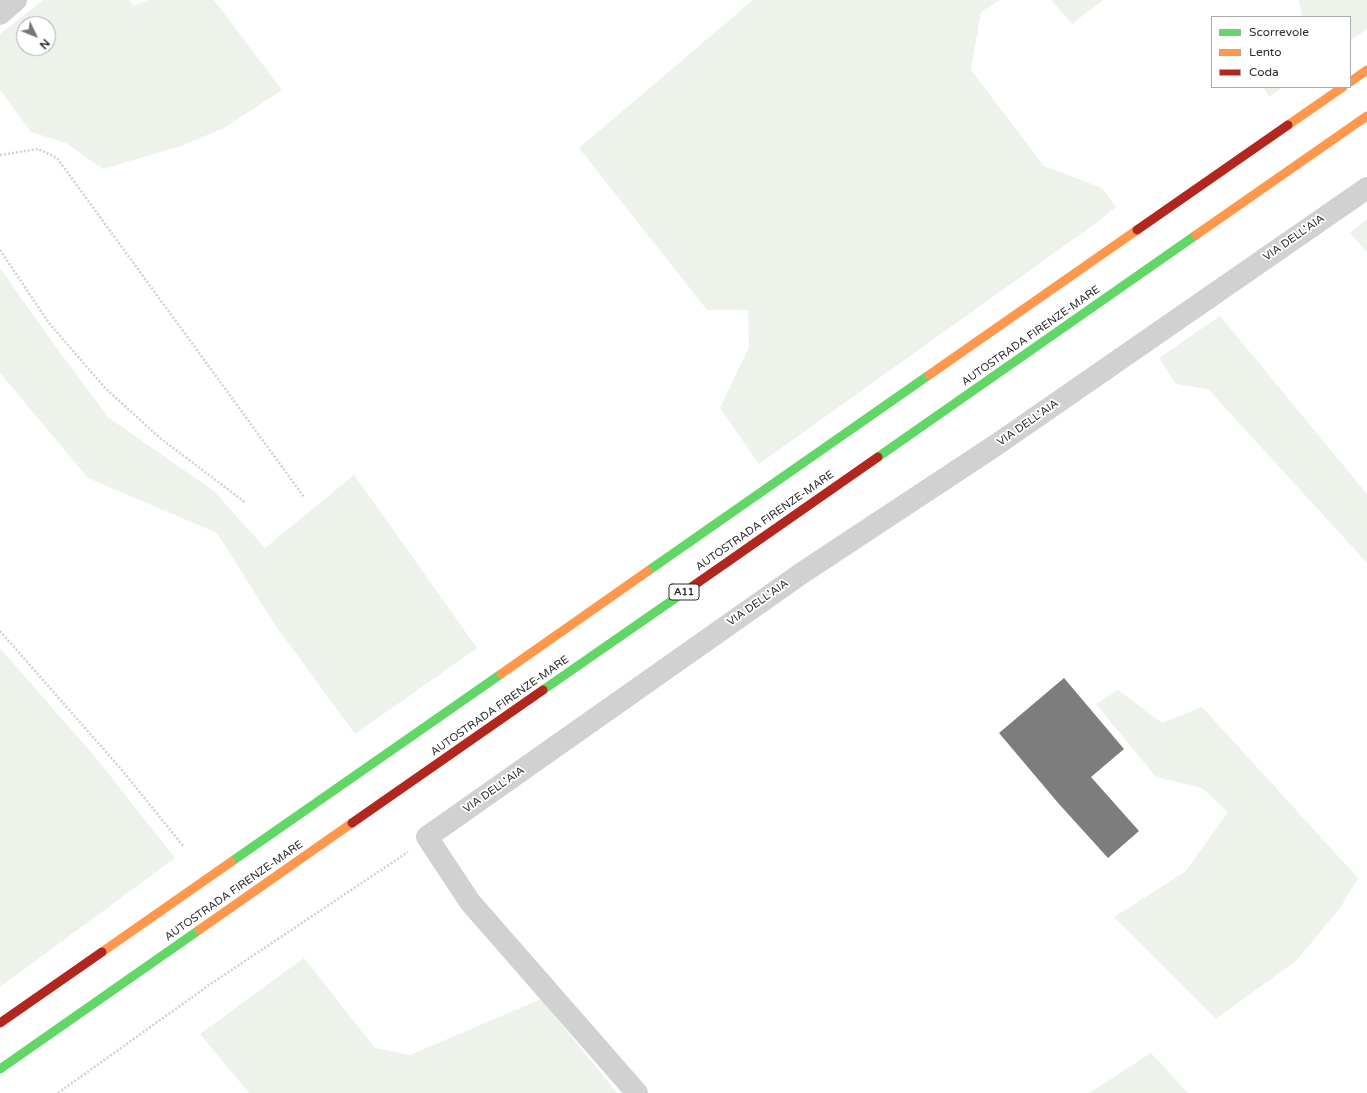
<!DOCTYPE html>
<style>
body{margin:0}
#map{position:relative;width:1367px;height:1093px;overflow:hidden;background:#fff;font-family:"Varela Round",sans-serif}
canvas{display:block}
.legend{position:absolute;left:1211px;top:16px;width:140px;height:72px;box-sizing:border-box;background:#fff;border:1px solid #ababab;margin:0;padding:5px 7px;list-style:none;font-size:12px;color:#2c2c2c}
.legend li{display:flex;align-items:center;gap:8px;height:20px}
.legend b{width:20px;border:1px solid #ababab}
.north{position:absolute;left:16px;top:16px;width:40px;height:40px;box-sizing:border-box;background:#fff;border:1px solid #ababab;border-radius:50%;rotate:133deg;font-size:11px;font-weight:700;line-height:16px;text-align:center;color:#2c2c2c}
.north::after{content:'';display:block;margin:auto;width:14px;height:18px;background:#767676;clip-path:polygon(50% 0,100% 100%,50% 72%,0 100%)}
</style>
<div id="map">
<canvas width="1367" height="1093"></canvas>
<ul class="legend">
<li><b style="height:5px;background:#63d668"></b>Scorrevole</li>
<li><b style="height:5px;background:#ff974d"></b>Lento</li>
<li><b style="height:5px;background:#b3261e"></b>Coda</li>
</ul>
<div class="north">N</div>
</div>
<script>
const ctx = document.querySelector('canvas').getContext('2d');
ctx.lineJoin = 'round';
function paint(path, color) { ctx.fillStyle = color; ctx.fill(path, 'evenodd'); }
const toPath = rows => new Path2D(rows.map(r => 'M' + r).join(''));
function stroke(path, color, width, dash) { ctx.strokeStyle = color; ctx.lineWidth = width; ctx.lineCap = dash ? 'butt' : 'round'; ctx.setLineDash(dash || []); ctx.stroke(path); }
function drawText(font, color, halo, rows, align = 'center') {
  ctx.font = font + ' "Varela Round",sans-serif'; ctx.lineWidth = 4; ctx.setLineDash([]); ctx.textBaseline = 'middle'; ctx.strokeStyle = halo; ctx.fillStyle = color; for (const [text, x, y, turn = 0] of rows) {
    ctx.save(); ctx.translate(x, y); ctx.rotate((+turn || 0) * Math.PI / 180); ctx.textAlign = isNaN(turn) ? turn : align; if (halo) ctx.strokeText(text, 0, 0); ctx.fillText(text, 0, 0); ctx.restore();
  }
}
const green = toPath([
 [43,0,129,0,134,6,148,0,214,0,282,90,224,128,181,146,103,169,66,143,31,132,0,90,0,34],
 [24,24,48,24,48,48,24,48],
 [753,0,1000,0,981,12,971,70,1044,166,1102,188,1116,207,1092,226,759,464,720,408,749,347,748,310,707,310,579,148],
 [1051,0,1103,0,1072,24],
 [1299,0,1367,0,1367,29,1350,41,1350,17,1302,17],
 [1263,87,1283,87,1269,97],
 [1367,219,1367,252,1350,233],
 [0,268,56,347,109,418,214,491,265,548,354,475,477,648,355,734,273,622,217,533,88,478,0,373],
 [1220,316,1367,494,1367,563,1208,389,1176,384,1159,358],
 [0,648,96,758,175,858,0,987],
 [1118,690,1162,723,1202,707,1358,878,1340,908,1297,960,1216,1019,1114,917,1185,872,1228,812,1202,788,1156,777,1096,704],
 [304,958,375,1048,410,1055,541,999,617,1093,249,1093,200,1034],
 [1151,1053,1188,1093,1089,1093]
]);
const building = toPath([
 [1064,678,1124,749,1091,777,1139,831,1108,858,1059,804,999,733]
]);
const path = toPath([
 [0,155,38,149,57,158,304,497],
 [0,250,49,323,105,388,160,438,246,503],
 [0,631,121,769,184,847],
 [58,1093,212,983,408,852]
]);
const street = toPath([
 [0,14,16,0],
 [637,1093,470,902,427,837,802,573,996,445,1367,188]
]);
const fast = toPath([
 [878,457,1196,235],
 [648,571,929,375],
 [543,690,693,586],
 [231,862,501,674],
 [0,1069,199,930]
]);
const slow = toPath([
 [1350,82,1367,70],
 [1288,125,1343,87],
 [1196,235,1367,116],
 [929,375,1137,230],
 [501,674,648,571],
 [199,930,352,823],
 [102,952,231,862]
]);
const jam = toPath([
 [1137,230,1288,125],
 [693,586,878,457],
 [352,823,543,690],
 [0,1023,102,952]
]);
const shields = [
 [684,592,30]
];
const shieldNames = [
 ["A11",684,592]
];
const streetNames = [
 ["VIA DELL'AIA",1294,238,-35],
 ["AUTOSTRADA FIRENZE-MARE",1031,336,-35],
 ["VIA DELL'AIA",1028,423,-35],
 ["AUTOSTRADA FIRENZE-MARE",765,521,-35],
 ["VIA DELL'AIA",758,603,-35],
 ["AUTOSTRADA FIRENZE-MARE",500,706,-35],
 ["VIA DELL'AIA",494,790,-35],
 ["AUTOSTRADA FIRENZE-MARE",234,891,-35]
];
paint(green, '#edf2eb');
paint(building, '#7d7d7d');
stroke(path, '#d1d1d1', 2.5, [2, 2]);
stroke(street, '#d1d1d1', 22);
stroke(fast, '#63d668', 9);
stroke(slow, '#ff974d', 9);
stroke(jam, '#b3261e', 9);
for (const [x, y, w] of shields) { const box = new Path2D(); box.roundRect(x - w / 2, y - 8, w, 16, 3); ctx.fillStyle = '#fff'; ctx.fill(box); stroke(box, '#2c2c2c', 1); }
drawText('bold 10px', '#2c2c2c', null, shieldNames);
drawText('11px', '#2c2c2c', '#fff', streetNames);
</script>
